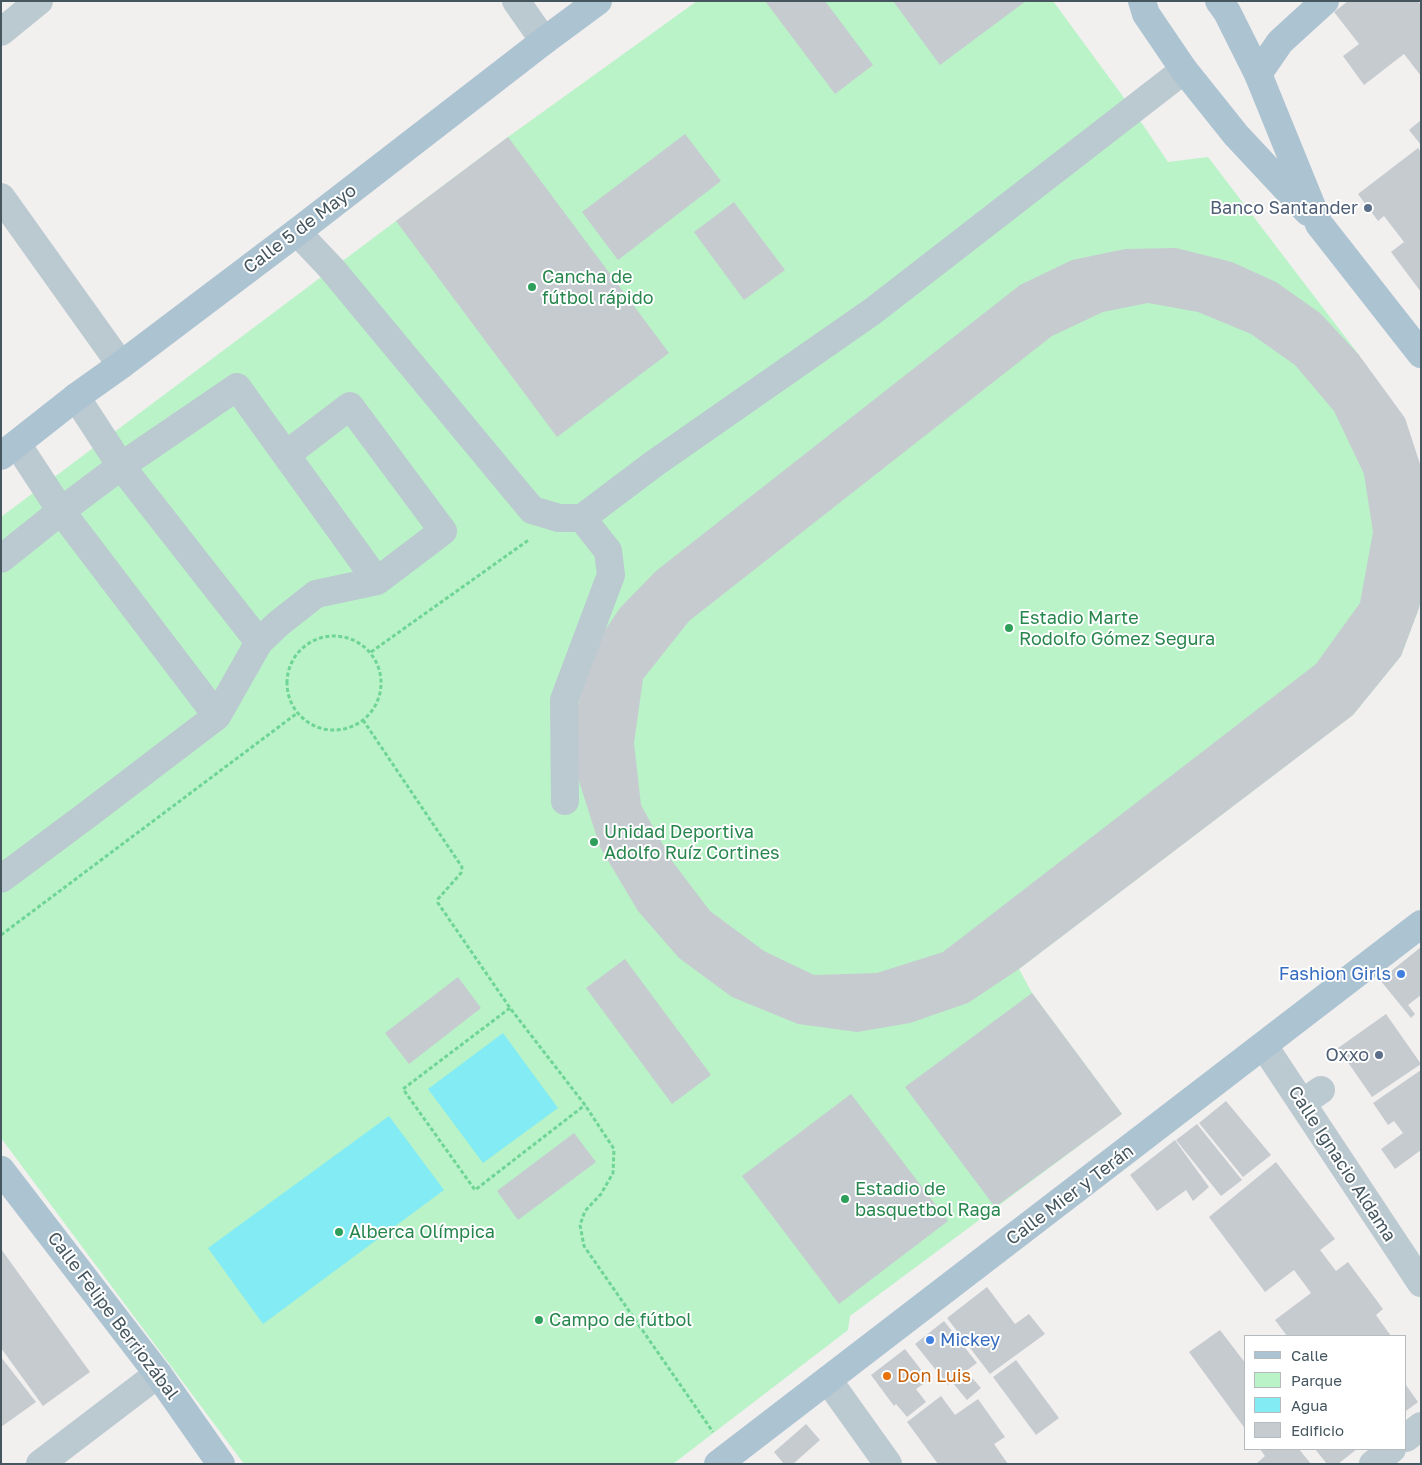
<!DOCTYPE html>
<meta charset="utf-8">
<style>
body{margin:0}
#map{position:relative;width:1422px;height:1465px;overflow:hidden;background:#f2efef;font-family:"Golos Text",sans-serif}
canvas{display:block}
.frame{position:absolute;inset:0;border:2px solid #45565f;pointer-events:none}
.legend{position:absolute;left:1244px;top:1335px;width:162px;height:115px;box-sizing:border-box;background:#fff;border:1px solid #b5bbbf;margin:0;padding:6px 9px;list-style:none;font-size:15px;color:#45565f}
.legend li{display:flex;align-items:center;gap:10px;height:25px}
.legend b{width:25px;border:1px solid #b5bbbf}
</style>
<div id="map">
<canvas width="1422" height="1465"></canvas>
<div class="frame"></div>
<ul class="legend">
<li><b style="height:6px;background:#acc3d1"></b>Calle</li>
<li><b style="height:14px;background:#baf3c8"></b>Parque</li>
<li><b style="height:14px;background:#83ebf4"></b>Agua</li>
<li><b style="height:14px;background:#c6cbd0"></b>Edificio</li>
</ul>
</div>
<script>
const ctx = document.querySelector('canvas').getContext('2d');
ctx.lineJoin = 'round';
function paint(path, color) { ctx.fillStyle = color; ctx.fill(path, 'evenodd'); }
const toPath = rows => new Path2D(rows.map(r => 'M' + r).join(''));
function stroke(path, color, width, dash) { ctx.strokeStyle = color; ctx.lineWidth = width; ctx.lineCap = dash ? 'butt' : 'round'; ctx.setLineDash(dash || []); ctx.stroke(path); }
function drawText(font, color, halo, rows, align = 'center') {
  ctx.font = font + ' "Golos Text",sans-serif'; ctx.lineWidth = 4; ctx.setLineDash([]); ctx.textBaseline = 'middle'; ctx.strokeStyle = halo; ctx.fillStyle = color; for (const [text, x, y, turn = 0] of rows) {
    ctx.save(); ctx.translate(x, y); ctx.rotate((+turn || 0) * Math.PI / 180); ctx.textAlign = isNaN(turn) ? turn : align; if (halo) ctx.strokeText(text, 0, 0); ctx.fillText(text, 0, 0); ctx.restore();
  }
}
const green = toPath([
 [697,1,1053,1,1133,110,1168,162,1208,157,1359,355,1421,599,1419,608,1401,656,1353,715,1019,969,1032,993,1122,1114,850,1316,848,1330,673,1464,244,1464,1,1138,1,517,508,137]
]);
const water = toPath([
 [503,1033,558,1108,483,1163,428,1089],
 [389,1116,444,1190,263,1324,208,1248]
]);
const building = toPath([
 [765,1,825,1,873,65,835,94],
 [893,1,1026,1,940,65],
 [1348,1,1418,1,1421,5,1421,76,1404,54,1364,85,1343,56,1359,44,1334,12],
 [1421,120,1421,145,1409,130],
 [685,134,721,181,618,260,582,212],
 [508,137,669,353,557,437,396,221],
 [1418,148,1421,152,1421,292,1391,252,1404,242,1384,216,1378,221,1358,194],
 [734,202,785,270,744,300,694,232],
 [1176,248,1232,262,1276,282,1320,313,1359,355,1405,418,1421,467,1421,599,1419,608,1401,656,1353,715,1019,969,968,1003,910,1023,857,1032,798,1024,732,997,679,958,638,911,600,847,578,778,575,715,593,648,620,608,656,571,1020,285,1072,260,1125,249],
 [1148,303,1198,312,1251,334,1295,365,1334,411,1364,474,1373,532,1360,603,1316,664,943,952,877,973,814,975,764,951,710,911,672,861,641,805,634,743,643,679,689,621,1052,336,1103,312],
 [1421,947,1421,995,1408,1005,1415,1014,1411,1018,1380,980],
 [625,959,711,1075,672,1104,586,988],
 [458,977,481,1008,409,1064,385,1033],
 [1032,993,1122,1114,995,1207,905,1087],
 [1386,1014,1421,1064,1372,1097,1338,1048],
 [1421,1070,1421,1150,1395,1169,1381,1149,1403,1133,1394,1121,1388,1125,1373,1103],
 [851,1094,948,1221,839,1304,742,1176],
 [1226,1101,1271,1155,1243,1177,1199,1123],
 [1197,1124,1242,1180,1221,1196,1176,1140],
 [574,1133,596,1162,518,1220,497,1191],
 [1175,1140,1209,1187,1193,1201,1186,1190,1157,1211,1130,1175],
 [1276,1162,1335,1239,1320,1250,1336,1271,1348,1262,1383,1309,1376,1315,1391,1336,1287,1336,1275,1320,1311,1293,1294,1270,1265,1292,1209,1217],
 [1,1249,90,1372,43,1406,1,1348],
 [987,1287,1015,1324,1029,1314,1045,1334,990,1374,947,1318],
 [944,1321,977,1363,966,1371,981,1388,967,1400,952,1382,948,1385,915,1344],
 [1220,1330,1246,1364,1246,1430,1189,1352],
 [905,1349,929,1380,916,1389,926,1402,907,1417,896,1404,894,1406,871,1375],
 [1,1357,36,1402,1,1427],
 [1016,1360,1059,1418,1036,1435,993,1377],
 [1406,1385,1418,1402,1406,1411],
 [941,1396,955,1415,978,1399,1005,1437,994,1444,1008,1464,938,1464,907,1422],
 [806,1424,820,1440,793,1464,784,1464,774,1452],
 [1260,1449,1299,1449,1311,1464,1256,1464,1265,1456],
 [1315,1449,1357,1449,1338,1464,1327,1464]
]);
const path = toPath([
 '287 683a47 47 0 1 1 94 0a47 47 0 1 1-94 0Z',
 [371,652,530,539],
 [363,720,462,867,461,873,438,899,438,903,510,1008,585,1105,614,1149,613,1173,601,1194,585,1211,580,1225,584,1246,713,1432],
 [1,935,296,714],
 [510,1008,403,1089,475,1190,585,1105]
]);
const minor = toPath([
 [516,1,544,41],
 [1,32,39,1],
 [1,197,121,365],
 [297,232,332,269,532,510,559,518,582,518],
 [76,397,121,466,259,642],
 [17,444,61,511,217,716,259,642,278,624,316,594,377,581,443,531,350,406,287,454],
 [1,559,61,511,121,466,237,387,377,581],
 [565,801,564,700,611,575,608,551,582,518,655,463,873,311,1184,70],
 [1,879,87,815,217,716],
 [1264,1046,1421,1283],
 [1302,1103,1321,1090],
 [828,1380,888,1464],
 [1406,1438,1421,1426],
 [40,1464,158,1374],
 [1373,1464,1392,1449]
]);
const major = toPath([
 [1142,1,1146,14,1184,70,1236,135,1308,212],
 [1219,1,1227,12,1258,74,1319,224,1421,354],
 [1258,74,1280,42,1325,1],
 [1,456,76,397,121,365,297,232,544,41,598,1],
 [1,1170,158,1374,221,1464],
 [718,1464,1421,924]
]);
const markers = [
 [1368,208,5,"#5c6f8a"],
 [532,287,5,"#2e9e5b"],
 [1009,628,5,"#2e9e5b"],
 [594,842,5,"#2e9e5b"],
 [1401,974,5,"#3f7fe0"],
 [1379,1055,5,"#5c6f8a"],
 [845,1199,5,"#2e9e5b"],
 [339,1232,5,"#2e9e5b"],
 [539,1320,5,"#2e9e5b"],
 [930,1340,5,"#3f7fe0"],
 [887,1376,5,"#e8710a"]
];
const serviceNames = [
 ["Banco Santander",1358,208],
 ["Oxxo",1369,1055]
];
const streetNames = [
 ["Calle 5 de Mayo",300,229,-37],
 ["Calle Ignacio Aldama",1342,1164,57],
 ["Calle Mier y Terán",1070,1195,-37],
 ["Calle Felipe Berriozábal",113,1316,53]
];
const leisureNames = [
 ["Cancha de",542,277],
 ["fútbol rápido",542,298],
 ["Estadio Marte",1019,618],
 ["Rodolfo Gómez Segura",1019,639],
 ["Unidad Deportiva",604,832],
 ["Adolfo Ruíz Cortines",604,853],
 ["Estadio de",855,1189],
 ["basquetbol Raga",855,1210],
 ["Alberca Olímpica",349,1232],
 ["Campo de fútbol",549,1320]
];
const shopNames = [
 ["Fashion Girls",1391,974],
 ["Mickey",940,1340,"left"]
];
const foodNames = [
 ["Don Luis",897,1376]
];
paint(green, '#baf3c8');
paint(water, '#83ebf4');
paint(building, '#c6cbd0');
stroke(path, '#6ed595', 3, [4, 2.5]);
stroke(minor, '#bbc9d0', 28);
stroke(major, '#acc3d1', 28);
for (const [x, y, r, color] of markers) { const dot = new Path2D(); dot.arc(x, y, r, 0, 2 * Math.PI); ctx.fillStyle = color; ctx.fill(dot); stroke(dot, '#fff', 2); }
drawText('18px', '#4e5e75', '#fff', serviceNames, 'right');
drawText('18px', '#45565f', '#fff', streetNames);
drawText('18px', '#27864d', '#fff', leisureNames, 'left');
drawText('18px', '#366cbe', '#fff', shopNames, 'right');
drawText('18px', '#c56008', '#fff', foodNames, 'left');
</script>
